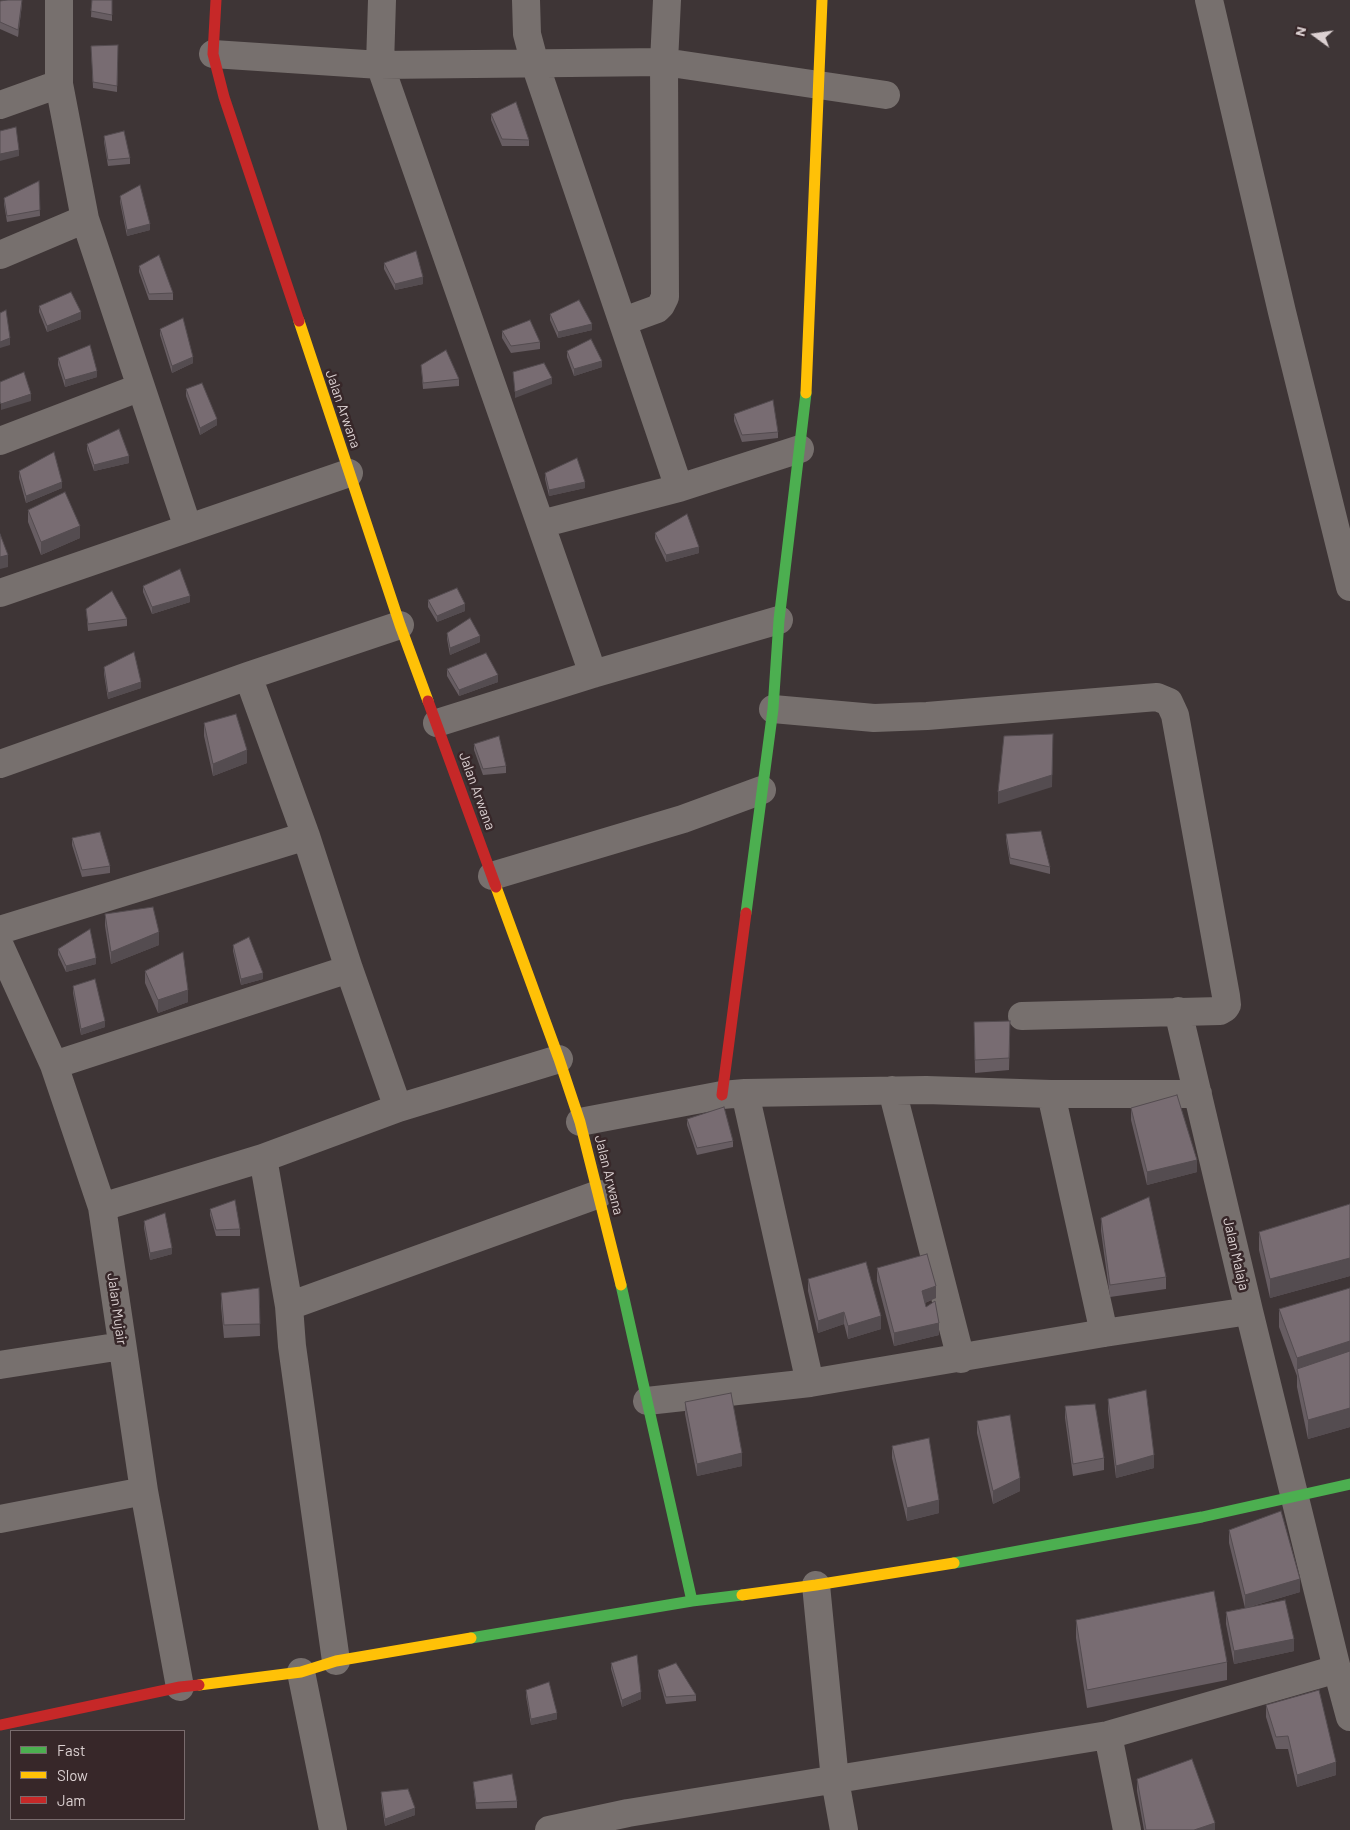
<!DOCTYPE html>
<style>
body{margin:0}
#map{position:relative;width:1350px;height:1830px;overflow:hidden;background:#3e3536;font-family:Barlow,sans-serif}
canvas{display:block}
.legend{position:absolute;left:10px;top:1730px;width:175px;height:90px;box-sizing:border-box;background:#372729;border:1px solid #796b6d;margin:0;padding:6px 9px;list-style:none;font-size:15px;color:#dcd1d2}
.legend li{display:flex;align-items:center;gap:10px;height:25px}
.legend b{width:25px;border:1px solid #796b6d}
.north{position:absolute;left:1290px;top:10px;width:50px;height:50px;-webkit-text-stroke:4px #372729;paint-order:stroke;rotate:284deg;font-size:14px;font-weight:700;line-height:20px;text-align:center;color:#dcd1d2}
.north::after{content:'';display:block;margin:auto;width:18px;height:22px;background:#dcd1d2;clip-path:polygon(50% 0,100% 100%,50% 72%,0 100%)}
</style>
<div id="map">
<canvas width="1350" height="1830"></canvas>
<ul class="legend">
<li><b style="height:6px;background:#4caf50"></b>Fast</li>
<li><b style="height:6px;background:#ffc107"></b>Slow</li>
<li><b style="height:6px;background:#c62828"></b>Jam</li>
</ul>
<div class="north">N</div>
</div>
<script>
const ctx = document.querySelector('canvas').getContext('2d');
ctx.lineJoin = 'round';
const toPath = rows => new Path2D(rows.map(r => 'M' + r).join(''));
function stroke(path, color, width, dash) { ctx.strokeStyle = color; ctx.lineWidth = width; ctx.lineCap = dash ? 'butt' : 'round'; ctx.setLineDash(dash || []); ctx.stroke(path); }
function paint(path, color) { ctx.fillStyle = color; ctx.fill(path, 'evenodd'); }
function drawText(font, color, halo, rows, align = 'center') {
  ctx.font = font + ' Barlow,sans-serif'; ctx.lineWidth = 5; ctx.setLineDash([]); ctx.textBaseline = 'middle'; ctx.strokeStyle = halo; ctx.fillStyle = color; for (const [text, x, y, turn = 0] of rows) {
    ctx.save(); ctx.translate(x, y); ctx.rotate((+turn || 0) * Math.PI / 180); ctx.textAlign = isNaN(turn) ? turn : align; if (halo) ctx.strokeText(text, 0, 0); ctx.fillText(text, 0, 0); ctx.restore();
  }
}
const street = toPath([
 [59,0,59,84,85,219,188,528],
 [382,0,380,65,593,674],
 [526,0,527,34,535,64,679,488],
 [1209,0,1282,312,1350,587],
 [213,54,380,65,664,62,886,95],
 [0,105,59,84],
 [0,255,85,219],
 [624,321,657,309,661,305,665,297,664,62,667,0],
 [0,441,141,387],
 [541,524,679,488,800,449],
 [0,593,349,473],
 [773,709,874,718,927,716,1157,697,1169,702,1175,715,1226,996,1227,1005,1225,1008,1220,1011,1022,1016],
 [437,723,593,674,779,620],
 [0,764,248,676,400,625],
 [306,836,349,969,398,1108],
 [492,876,683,819,762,790],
 [0,930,306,836,248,676],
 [0,946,54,1065,102,1207,144,1491,180,1687],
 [1178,1011,1249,1311,1337,1669,1350,1717],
 [54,1065,349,969],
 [892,1090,961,1359],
 [745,1093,810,1383],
 [1051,1094,1104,1333],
 [580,1122,722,1095,745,1093,926,1090,1051,1094,1198,1094],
 [102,1207,263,1158],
 [289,1306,599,1194],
 [0,1365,122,1346],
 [647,1401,810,1383,1104,1333,1249,1311],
 [0,1519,144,1491],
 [816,1585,835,1780,844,1830],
 [336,1661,292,1346,289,1306,263,1158,398,1108,559,1059],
 [301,1672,333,1830],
 [1108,1735,1127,1830],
 [549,1830,628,1813,1108,1735,1337,1669]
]);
const fast = toPath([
 [746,913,773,709,779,620,806,393],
 [621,1285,692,1601],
 [954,1563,1202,1517,1350,1484],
 [471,1638,692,1601,742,1595]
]);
const slow = toPath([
 [299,321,400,625,428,701],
 [806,393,822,0],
 [496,887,559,1059,580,1122,621,1285],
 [742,1595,816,1585,954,1563],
 [199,1685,301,1672,336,1661,471,1638]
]);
const jam = toPath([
 [216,0,213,54,224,97,299,321],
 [428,701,496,887],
 [722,1095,746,913],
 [0,1725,180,1687,199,1685]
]);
const wall = toPath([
 [92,0,112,0,112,21,91,17],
 [0,1,22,4,18,37,0,29],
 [118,45,117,92,93,88,91,46],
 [491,114,529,140,529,146,502,146,491,120],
 [104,136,130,158,130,164,108,166,104,142],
 [39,181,40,216,7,222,4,204,4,198],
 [120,196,150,230,127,236,120,202],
 [384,263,423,284,395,290,384,269],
 [139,266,173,293,173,300,149,300,139,272],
 [39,306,81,319,47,332,39,312],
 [550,314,592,330,558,338,550,320],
 [160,329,193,363,172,373,160,335],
 [502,331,540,342,540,349,511,353,502,338],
 [567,351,602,367,574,376,567,357],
 [58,358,97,377,65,387,58,365],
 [421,365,459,379,459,386,423,389],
 [186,389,217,425,200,435,186,396],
 [734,414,778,432,778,438,742,442,734,421],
 [87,444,129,463,94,471,87,450],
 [19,471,62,488,26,503,19,478],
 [545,473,585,488,549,496,545,479],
 [28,510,80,538,41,555,28,522],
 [655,533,699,553,666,562,655,539],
 [143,586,190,602,152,614,143,592],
 [428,600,465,611,437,622,428,607],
 [86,609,127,619,127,626,88,631],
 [447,633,480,642,450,655,447,639],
 [104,667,141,688,108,699,104,674],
 [447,669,498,682,459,696,447,676],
 [204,723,247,763,213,776,204,736],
 [474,744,506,766,506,773,483,775,474,750],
 [1006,834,1050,867,1050,874,1010,864,1006,840],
 [72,838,110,866,110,873,82,877,72,845],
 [105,914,159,945,111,964,105,926],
 [233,945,263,979,241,985,233,951],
 [58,949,96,964,66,972,58,955],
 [145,971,188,1002,158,1013,145,983],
 [73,986,105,1027,81,1035,73,993],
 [974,1022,1010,1033,1009,1070,975,1073],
 [1131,1108,1197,1172,1147,1185,1131,1120],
 [687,1119,733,1141,733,1147,697,1155,687,1125],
 [1350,1204,1350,1276,1270,1298,1259,1250,1259,1232],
 [210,1209,240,1229,240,1236,216,1236,210,1215],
 [1101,1218,1166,1277,1166,1289,1110,1297,1101,1231],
 [144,1221,172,1254,150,1260,144,1228],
 [877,1268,936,1298,925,1303,926,1307,939,1335,894,1346,877,1281],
 [808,1279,881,1329,848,1339,844,1324,818,1333,808,1291],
 [259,1288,260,1336,224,1338,221,1306,221,1293],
 [1350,1288,1350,1427,1308,1439,1297,1387,1297,1376,1279,1327,1279,1309],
 [1108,1399,1154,1468,1116,1478,1108,1411],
 [685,1402,742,1466,697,1476,685,1414],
 [1065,1406,1104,1458,1104,1470,1073,1476,1065,1418],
 [977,1421,1020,1491,993,1504,977,1433],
 [892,1446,939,1513,907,1521,892,1458],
 [1229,1530,1300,1592,1246,1608,1294,1651,1234,1664,1226,1624,1226,1612,1245,1608,1229,1543],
 [1076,1620,1227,1662,1227,1680,1087,1708,1076,1638],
 [611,1663,641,1699,622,1707,611,1669],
 [658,1670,696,1695,696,1701,666,1704,658,1676],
 [526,1690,557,1719,531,1725,526,1696],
 [1266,1705,1336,1775,1297,1787,1288,1749,1276,1749,1266,1717],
 [1137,1779,1215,1830,1144,1830,1137,1791],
 [473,1782,517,1801,517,1808,476,1809],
 [381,1792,415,1815,385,1826,381,1799]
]);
const shadedWall = toPath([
 [22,0,22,4,18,37,18,30],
 [19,150,19,156,0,161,0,154],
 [150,224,150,230,127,236,127,230],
 [423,277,423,284,395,290,395,284],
 [81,312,81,319,47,332,47,326],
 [592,324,592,330,558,338,558,332],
 [10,338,10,345,0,348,0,342],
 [193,357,193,363,172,373,172,366],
 [602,361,602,367,574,376,574,369],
 [97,371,97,377,65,387,65,380],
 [552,378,552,384,515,398,515,392],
 [31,394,31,401,1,410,1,404],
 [217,419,217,425,200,435,200,428],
 [129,456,129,463,94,471,94,465],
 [62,482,62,488,26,503,26,496],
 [585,482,585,488,549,496,549,490],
 [80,526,80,538,41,555,41,542],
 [699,547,699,553,666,562,666,555],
 [8,555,8,567,0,569,0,557],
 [190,596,190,602,152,614,152,607],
 [465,604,465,611,437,622,437,616],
 [480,636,480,642,450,655,450,648],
 [498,675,498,682,459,696,459,690],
 [141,682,141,688,108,699,108,693],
 [1053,746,1052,787,998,804,998,792],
 [247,750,247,763,213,776,213,764],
 [159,932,159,945,111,964,111,952],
 [96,958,96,964,66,972,66,966],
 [263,973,263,979,241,985,241,979],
 [188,990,188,1002,158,1013,158,1000],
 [105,1021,105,1027,81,1035,81,1029],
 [1197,1160,1197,1172,1147,1185,1147,1172],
 [172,1248,172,1254,150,1260,150,1253],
 [1350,1258,1350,1276,1270,1298,1270,1279],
 [936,1286,936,1298,922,1304,922,1291],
 [844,1312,844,1324,818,1333,818,1321],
 [881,1316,881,1329,848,1339,848,1326],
 [939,1323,939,1335,894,1346,894,1333],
 [1350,1341,1350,1359,1297,1369,1297,1376,1297,1358],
 [1350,1408,1350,1427,1308,1439,1308,1420],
 [742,1453,742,1466,697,1476,697,1464],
 [1154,1455,1154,1468,1116,1478,1116,1466],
 [1020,1478,1020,1491,993,1504,993,1491],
 [939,1500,939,1513,907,1521,907,1508],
 [1300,1579,1300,1592,1245,1608,1245,1595],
 [1294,1639,1294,1651,1234,1664,1234,1651],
 [641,1692,641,1699,622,1707,622,1700],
 [557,1713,557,1719,531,1725,531,1719],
 [1336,1762,1336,1775,1297,1787,1297,1775],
 [415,1808,415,1815,385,1826,385,1819],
 [1215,1823,1215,1830,1194,1830]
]);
const building = toPath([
 [7,0,22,0,18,30,0,22,0,1,7,0],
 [92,0,112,0,112,15,91,11,92,0],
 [118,45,117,86,93,82,91,46,118,45],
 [516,102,529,140,502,139,491,114,516,102],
 [16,127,19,150,0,154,0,131,16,127],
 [124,131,130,158,108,160,104,136,124,131],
 [39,181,40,210,7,216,4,198,39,181],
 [140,185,150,224,127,230,120,196,140,185],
 [416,251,423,277,395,284,384,263,416,251],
 [159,255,173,293,149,294,139,266,159,255],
 [71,292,81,312,47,326,39,306,71,292],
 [579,300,592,324,558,332,550,314,579,300],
 [6,310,10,338,0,342,0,313,6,310],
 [183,318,193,357,172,366,160,329,183,318],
 [530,320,540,342,511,346,502,331,530,320],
 [591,339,602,361,574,369,567,351,591,339],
 [90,345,97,371,65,380,58,358,90,345],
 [446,350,459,379,423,383,421,365,446,350],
 [544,363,552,378,515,392,513,372,544,363],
 [24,372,31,394,1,404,0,402,0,382,24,372],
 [202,383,217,419,200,428,186,389,202,383],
 [773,400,778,432,742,435,734,414,773,400],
 [119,429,129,456,94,465,87,444,119,429],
 [54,452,62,482,26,496,19,471,54,452],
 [577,458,585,482,549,490,545,473,577,458],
 [65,492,80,526,41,542,28,510,65,492],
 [687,514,699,547,666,555,655,533,687,514],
 [0,534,8,555,0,557,0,534],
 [180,569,190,596,152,607,143,586,180,569],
 [457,588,465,604,437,616,428,600,457,588],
 [112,591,127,619,88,624,86,609,112,591],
 [470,618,480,636,450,648,447,633,470,618],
 [134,652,141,682,108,693,104,667,134,652],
 [486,653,498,675,459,690,447,669,486,653],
 [236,714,247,750,213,764,204,723,236,714],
 [1053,734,1052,775,998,792,1004,736,1053,734],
 [499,736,506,766,483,769,474,744,499,736],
 [1041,831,1050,867,1010,858,1006,834,1041,831],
 [100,832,110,866,82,870,72,838,100,832],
 [153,907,159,932,111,952,105,914,153,907],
 [90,929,96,958,66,966,58,949,90,929],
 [249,937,263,973,241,979,233,945,249,937],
 [183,952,188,990,158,1000,145,971,183,952],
 [95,979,105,1021,81,1029,73,986,95,979],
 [1010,1021,1009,1058,975,1060,974,1022,1010,1021],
 [1177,1095,1197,1160,1147,1172,1131,1108,1177,1095],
 [724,1107,733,1141,697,1148,687,1119,724,1107],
 [1149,1197,1166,1277,1110,1285,1101,1218,1149,1197],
 [235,1200,240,1229,216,1230,210,1209,235,1200],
 [1350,1204,1350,1258,1270,1279,1259,1232,1350,1204],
 [165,1213,172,1248,150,1253,144,1221,165,1213],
 [927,1254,936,1286,922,1291,926,1307,935,1301,939,1323,894,1333,877,1268,927,1254],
 [866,1262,881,1316,848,1326,844,1312,818,1321,808,1279,866,1262],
 [259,1288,260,1324,224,1325,221,1293,259,1288],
 [1350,1288,1350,1341,1297,1358,1279,1309,1350,1288],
 [1350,1351,1350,1408,1308,1420,1297,1369,1350,1351],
 [1146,1390,1154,1455,1116,1466,1108,1399,1146,1390],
 [731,1393,742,1453,697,1464,685,1402,731,1393],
 [1095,1404,1104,1458,1073,1464,1065,1406,1095,1404],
 [1010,1415,1020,1478,993,1491,977,1421,1010,1415],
 [929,1438,939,1500,907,1508,892,1446,929,1438],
 [1281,1511,1300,1579,1245,1595,1229,1530,1281,1511],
 [1214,1591,1227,1662,1087,1690,1076,1620,1214,1591],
 [1285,1600,1294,1639,1234,1651,1226,1612,1285,1600],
 [637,1655,641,1692,622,1700,611,1663,637,1655],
 [676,1663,696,1695,666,1697,658,1670,676,1663],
 [549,1682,557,1713,531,1719,526,1690,549,1682],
 [1319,1690,1336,1762,1297,1775,1288,1736,1276,1737,1266,1705,1319,1690],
 [1192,1759,1215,1823,1194,1830,1146,1830,1137,1779,1192,1759],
 [512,1774,517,1801,476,1803,473,1782,512,1774],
 [408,1789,415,1808,385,1819,381,1792,408,1789]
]);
const streetNames = [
 ["Jalan Arwana",343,409,71],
 ["Jalan Arwana",477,791,70],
 ["Jalan Arwana",609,1175,76],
 ["Jalan Malaja",1236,1254,77],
 ["Jalan Mujair",117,1309,82]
];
stroke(street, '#77706e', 28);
stroke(fast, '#4caf50', 11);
stroke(slow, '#ffc107', 11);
stroke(jam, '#c62828', 11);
paint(wall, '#675d62');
paint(shadedWall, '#544c50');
paint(building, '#786c72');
stroke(building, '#544c50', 1);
drawText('14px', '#dcd1d2', '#372729', streetNames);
</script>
